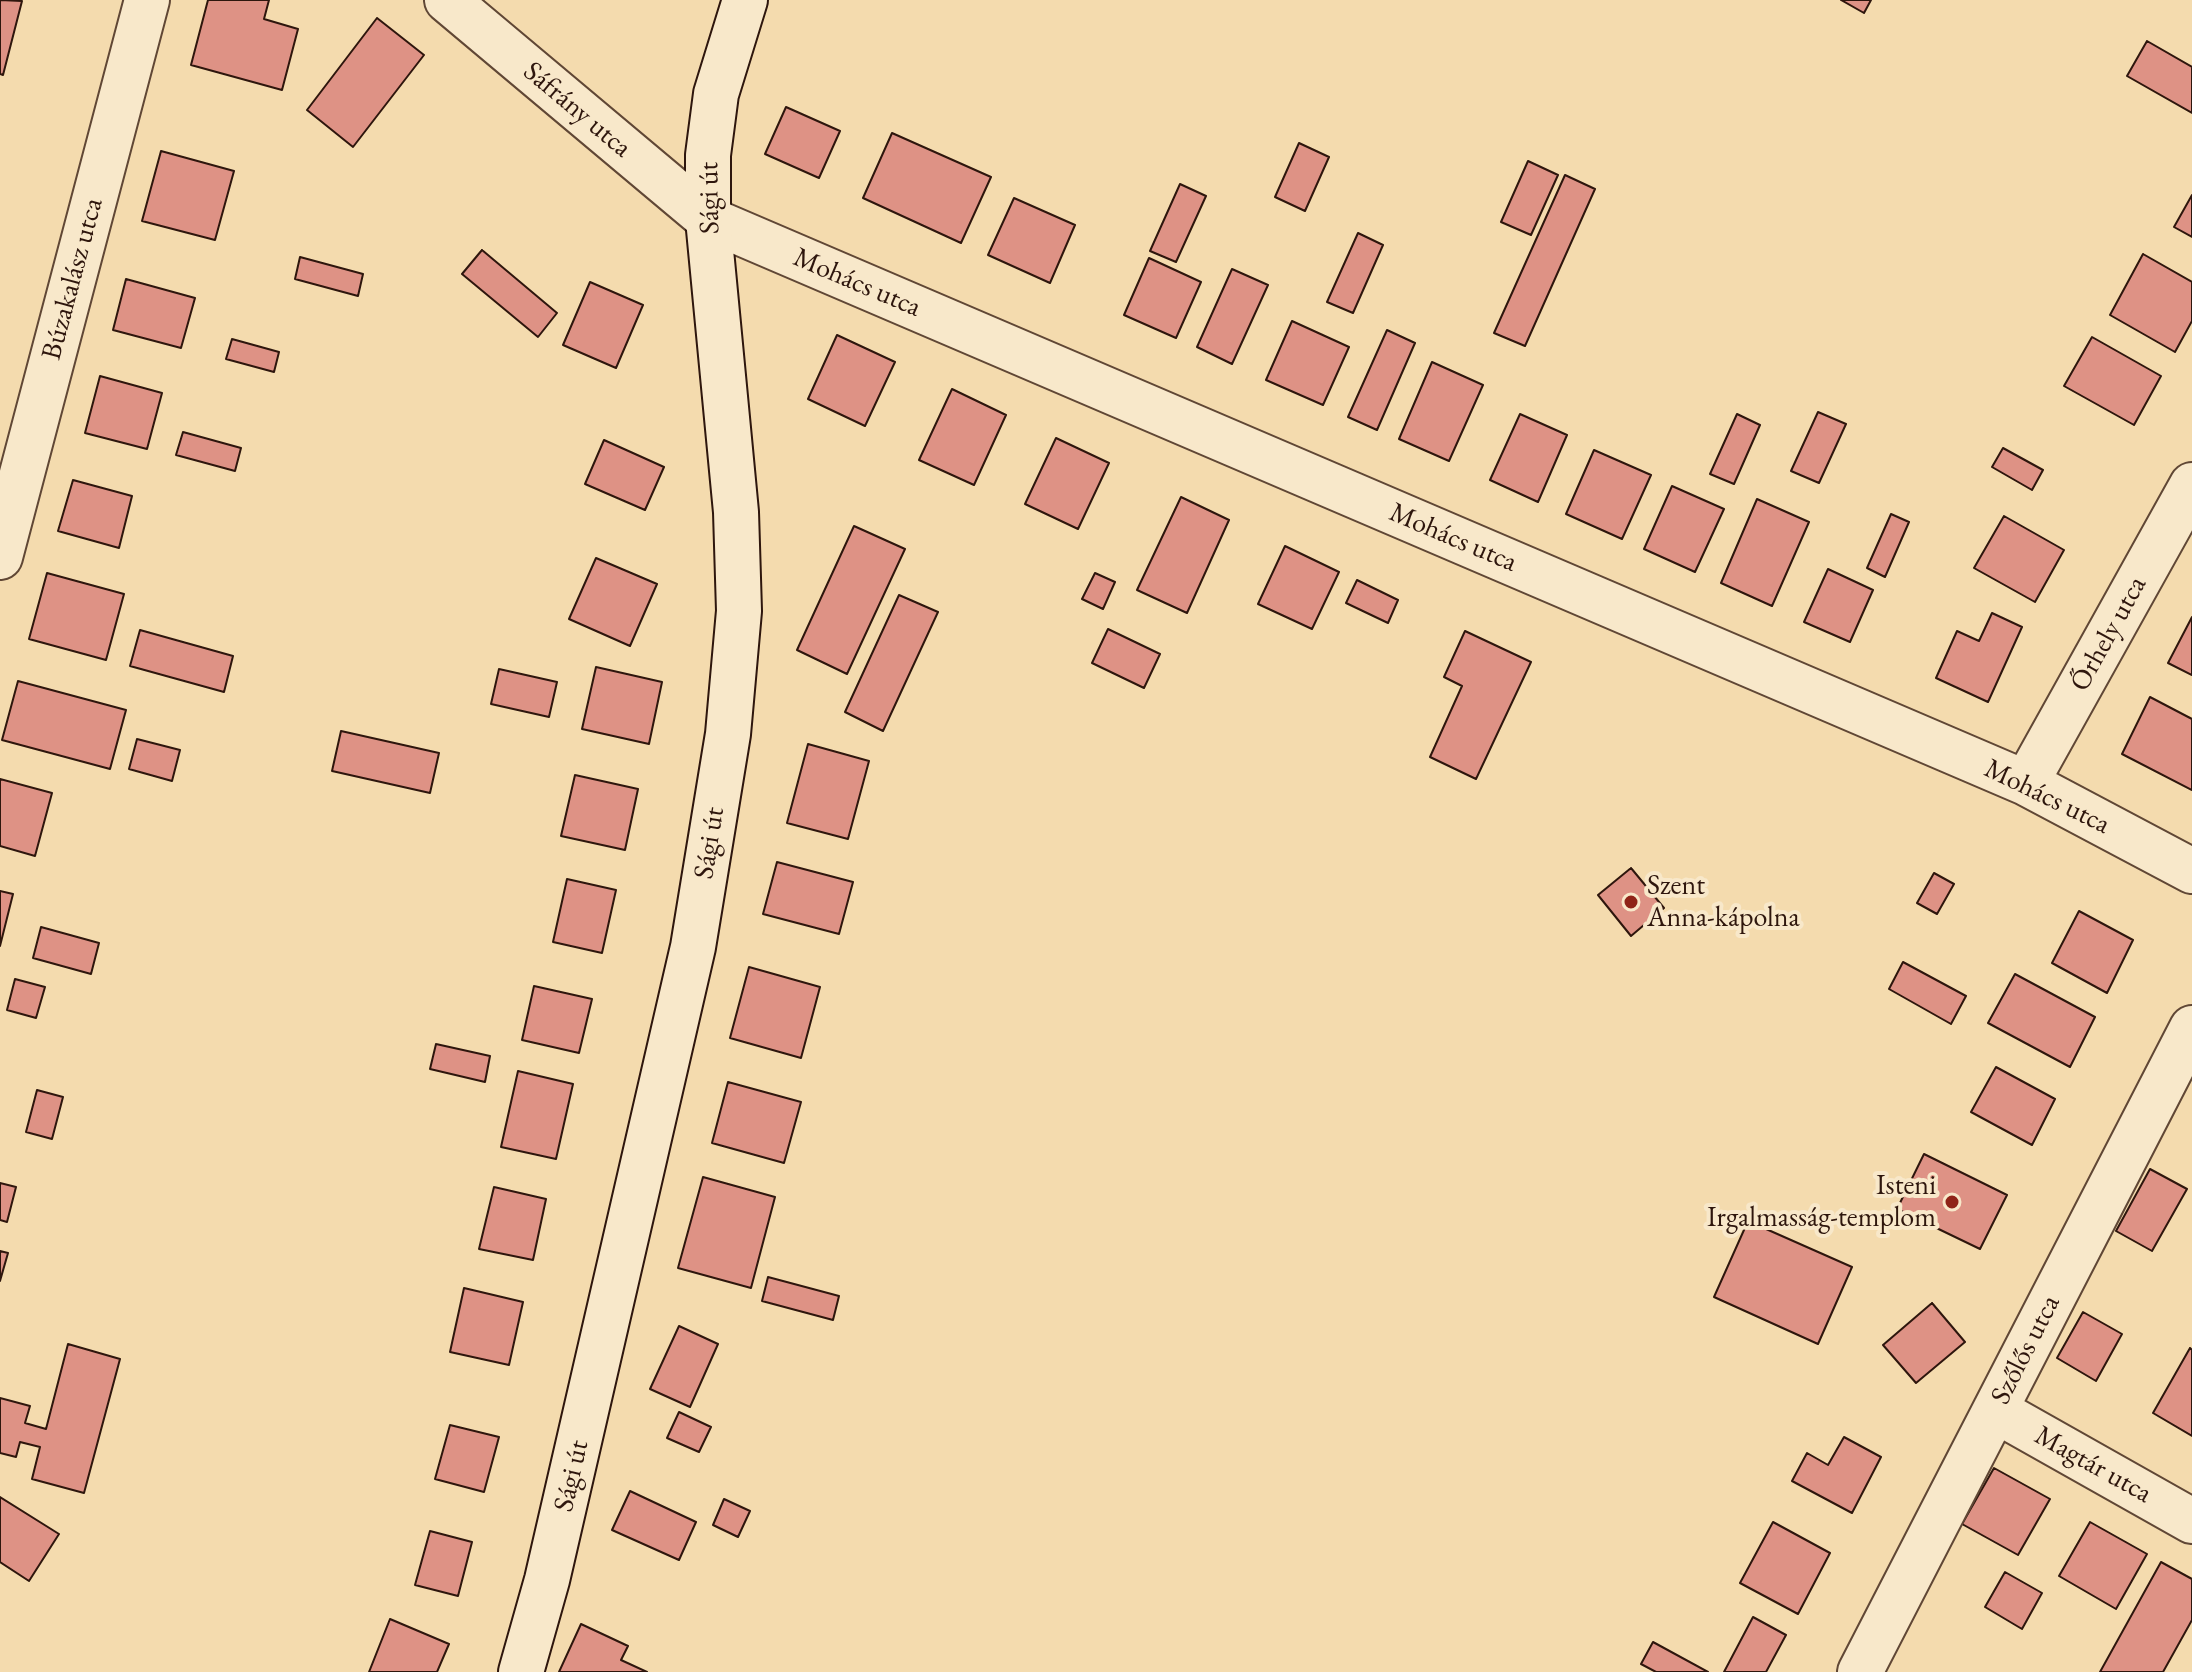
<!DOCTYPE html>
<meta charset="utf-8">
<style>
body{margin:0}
canvas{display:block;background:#f4dbae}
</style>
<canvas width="2192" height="1672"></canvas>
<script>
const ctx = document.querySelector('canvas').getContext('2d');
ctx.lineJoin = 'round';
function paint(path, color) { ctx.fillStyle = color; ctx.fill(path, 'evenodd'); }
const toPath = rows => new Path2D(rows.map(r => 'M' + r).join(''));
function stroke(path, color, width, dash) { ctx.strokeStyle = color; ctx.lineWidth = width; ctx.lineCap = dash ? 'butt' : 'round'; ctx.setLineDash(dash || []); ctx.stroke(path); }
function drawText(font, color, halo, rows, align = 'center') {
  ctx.font = font + ' "EB Garamond",serif'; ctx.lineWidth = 8; ctx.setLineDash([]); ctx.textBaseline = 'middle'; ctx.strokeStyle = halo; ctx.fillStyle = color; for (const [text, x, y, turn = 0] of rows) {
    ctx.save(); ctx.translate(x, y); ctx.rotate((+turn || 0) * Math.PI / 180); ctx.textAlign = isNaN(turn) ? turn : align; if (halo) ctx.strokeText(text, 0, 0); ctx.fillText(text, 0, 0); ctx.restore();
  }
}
const building = toPath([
 [0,0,22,1,3,75,0,74,0,0],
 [208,0,269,0,264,19,298,29,282,90,191,65,208,0],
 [1841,0,1871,0,1864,13,1841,0],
 [377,18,424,55,353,147,307,110,377,18],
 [2147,41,2192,67,2192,113,2127,76,2147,41],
 [786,107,840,131,819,178,765,154,786,107],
 [892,133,991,177,961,243,863,198,892,133],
 [1299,143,1329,157,1305,211,1275,197,1299,143],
 [161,151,234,171,215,240,142,221,161,151],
 [1528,161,1558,175,1531,235,1501,222,1528,161],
 [1565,175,1595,189,1525,346,1494,333,1565,175],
 [1180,184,1206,196,1176,262,1150,251,1180,184],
 [2192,195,2192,237,2174,227,2192,195],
 [1014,198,1075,225,1050,283,988,255,1014,198],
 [1358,233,1383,245,1353,313,1327,302,1358,233],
 [482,250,557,313,538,337,462,274,482,250],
 [2143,254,2192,282,2192,321,2175,352,2110,315,2143,254],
 [300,257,363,274,358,296,295,279,300,257],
 [1149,258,1201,282,1176,338,1124,315,1149,258],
 [1232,269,1268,285,1232,364,1197,347,1232,269],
 [126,279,195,298,181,348,113,330,126,279],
 [590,282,643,305,616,368,563,345,590,282],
 [1292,321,1349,347,1323,405,1266,380,1292,321],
 [1387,330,1415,343,1377,430,1348,417,1387,330],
 [837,335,895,362,865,426,808,399,837,335],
 [2092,337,2161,376,2134,425,2064,386,2092,337],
 [232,339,279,352,274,372,226,359,232,339],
 [1432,362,1483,385,1449,461,1399,439,1432,362],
 [100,376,162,393,147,449,85,433,100,376],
 [952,389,1006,415,974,485,919,460,952,389],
 [1818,412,1846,424,1819,483,1791,471,1818,412],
 [1520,414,1567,435,1538,502,1490,480,1520,414],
 [1737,414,1760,425,1734,484,1710,474,1737,414],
 [183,432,241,448,235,471,176,455,183,432],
 [1056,438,1109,463,1078,529,1025,504,1056,438],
 [604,440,664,467,645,510,585,484,604,440],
 [2003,448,2043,470,2032,490,1992,467,2003,448],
 [1594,450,1651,475,1622,539,1566,514,1594,450],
 [73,480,132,496,119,548,58,531,73,480],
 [1672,486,1724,509,1695,572,1644,549,1672,486],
 [1181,497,1229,520,1187,613,1137,590,1181,497],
 [1757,499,1809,522,1772,606,1721,583,1757,499],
 [1891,514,1909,522,1885,577,1867,568,1891,514],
 [2004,516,2064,550,2035,602,1974,568,2004,516],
 [854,526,905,549,847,674,797,650,854,526],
 [1285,546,1339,572,1312,629,1258,604,1285,546],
 [596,558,657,584,630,646,569,619,596,558],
 [1828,569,1873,590,1850,642,1804,622,1828,569],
 [47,573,124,594,106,660,29,639,47,573],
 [1095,573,1115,582,1103,609,1082,599,1095,573],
 [1357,580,1398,600,1388,623,1346,603,1357,580],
 [899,595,938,612,883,731,845,712,899,595],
 [1992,613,2022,627,1988,702,1936,678,1957,631,1979,641,1992,613],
 [2192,617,2192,675,2168,663,2192,617],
 [1108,629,1160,654,1144,688,1092,663,1108,629],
 [140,630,233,656,224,692,130,666,140,630],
 [1465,631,1531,662,1476,779,1430,757,1462,686,1444,677,1465,631],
 [596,667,662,682,649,744,582,729,596,667],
 [499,669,557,682,549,717,491,704,499,669],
 [18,681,126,710,110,769,2,740,18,681],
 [2150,697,2192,719,2192,790,2122,754,2150,697],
 [341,731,439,753,430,793,332,771,341,731],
 [137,739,180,750,172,781,129,769,137,739],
 [808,744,869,761,848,839,787,823,808,744],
 [575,775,638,789,625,850,561,836,575,775],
 [0,779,52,793,35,856,0,846,0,779],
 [777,862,853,882,839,934,763,914,777,862],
 [1631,868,1664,908,1631,936,1598,895,1631,868],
 [1934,873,1954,884,1937,914,1917,903,1934,873],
 [567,879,616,890,602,953,553,942,567,879],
 [0,891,13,894,0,946,0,891],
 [2079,911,2133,940,2107,993,2052,963,2079,911],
 [41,927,99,943,91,974,33,958,41,927],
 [1903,962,1966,996,1951,1024,1889,989,1903,962],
 [749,967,820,987,801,1058,730,1038,749,967],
 [2015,974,2095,1017,2070,1067,1988,1023,2015,974],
 [15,979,45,987,36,1018,7,1010,15,979],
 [534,986,592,999,579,1053,522,1040,534,986],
 [436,1044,490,1056,485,1082,430,1069,436,1044],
 [1996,1067,2055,1099,2032,1145,1971,1112,1996,1067],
 [518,1071,573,1084,556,1159,501,1147,518,1071],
 [728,1082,801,1102,784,1163,712,1143,728,1082],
 [37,1090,63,1097,52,1139,26,1132,37,1090],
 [1924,1154,2007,1195,1980,1249,1897,1209,1924,1154],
 [2150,1169,2187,1189,2152,1251,2116,1231,2150,1169],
 [703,1177,775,1197,751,1288,678,1268,703,1177],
 [0,1183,16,1187,7,1222,0,1220,0,1183],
 [494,1187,546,1199,533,1260,479,1249,494,1187],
 [1748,1221,1852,1267,1818,1344,1714,1297,1748,1221],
 [0,1251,8,1253,0,1281,0,1251],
 [768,1277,839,1296,833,1320,762,1301,768,1277],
 [464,1288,523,1302,509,1365,450,1352,464,1288],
 [1932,1303,1965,1342,1916,1383,1883,1345,1932,1303],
 [2083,1312,2122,1334,2096,1381,2057,1358,2083,1312],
 [679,1326,718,1344,690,1407,650,1389,679,1326],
 [68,1344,120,1359,84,1493,32,1479,40,1447,20,1442,16,1457,0,1453,0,1398,30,1406,25,1423,46,1429,68,1344],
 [2190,1348,2192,1350,2192,1436,2153,1413,2190,1348],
 [679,1412,711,1427,699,1452,667,1438,679,1412],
 [450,1425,499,1437,484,1492,435,1479,450,1425],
 [1844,1437,1881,1457,1852,1513,1792,1481,1807,1453,1828,1465,1844,1437],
 [1994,1468,2050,1499,2018,1555,1962,1524,1994,1468],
 [630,1491,696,1522,679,1560,612,1530,630,1491],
 [0,1497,59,1534,29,1581,0,1562,0,1497],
 [724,1499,750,1511,738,1537,713,1525,724,1499],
 [1773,1522,1830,1553,1798,1614,1740,1583,1773,1522],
 [2090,1522,2147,1554,2116,1609,2059,1576,2090,1522],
 [430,1531,472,1542,458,1596,415,1585,430,1531],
 [2161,1562,2192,1579,2192,1620,2163,1672,2100,1672,2161,1562],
 [2005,1572,2042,1593,2022,1629,1985,1607,2005,1572],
 [1753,1617,1786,1635,1766,1672,1724,1672,1753,1617],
 [390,1619,449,1644,437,1672,369,1672,390,1619],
 [581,1624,628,1646,621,1660,647,1672,559,1672,581,1624],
 [1653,1642,1708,1672,1656,1672,1641,1664,1653,1642]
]);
const minor = toPath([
 [447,0,708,219,2026,783,2192,871],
 [0,557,147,0],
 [2026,783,2192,485],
 [1995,1410,2192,1521],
 [1860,1672,2192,1028]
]);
const secondary = toPath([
 [521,1672,547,1580,693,947,728,734,739,611,736,512,708,219,708,155,716,94,745,0]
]);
const markers = [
 [1631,902,8,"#8f2418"],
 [1952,1202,8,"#8f2418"]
];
const streetNames = [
 ["Sáfrány utca",577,110,40],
 ["Sági út",710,198,-91],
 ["Búzakalász utca",73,279,-75],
 ["Mohács utca",857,283,23],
 ["Mohács utca",1453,538,23],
 ["Őrhely utca",2109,634,-61],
 ["Mohács utca",2047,797,26],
 ["Sági út",710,843,-81],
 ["Szőlős utca",2026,1350,-63],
 ["Magtár utca",2093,1465,29],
 ["Sági út",572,1476,-77]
];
const poiNames = [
 ["Szent",1647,886],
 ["Anna-kápolna",1647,918],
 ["Isteni",1936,1186,"right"],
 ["Irgalmasság-templom",1936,1218,"right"]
];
paint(building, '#de9285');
stroke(building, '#2e160d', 2);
stroke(minor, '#604735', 48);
stroke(secondary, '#2e160d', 48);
stroke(minor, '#f8e8ca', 44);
stroke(secondary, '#f8e8ca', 44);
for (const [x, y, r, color] of markers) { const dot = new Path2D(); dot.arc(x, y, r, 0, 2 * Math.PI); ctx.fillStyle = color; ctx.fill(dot); stroke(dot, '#f8e8ca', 3); }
drawText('28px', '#2e160d', '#f8e8ca', streetNames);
drawText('28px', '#2e160d', '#f8e8ca', poiNames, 'left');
</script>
